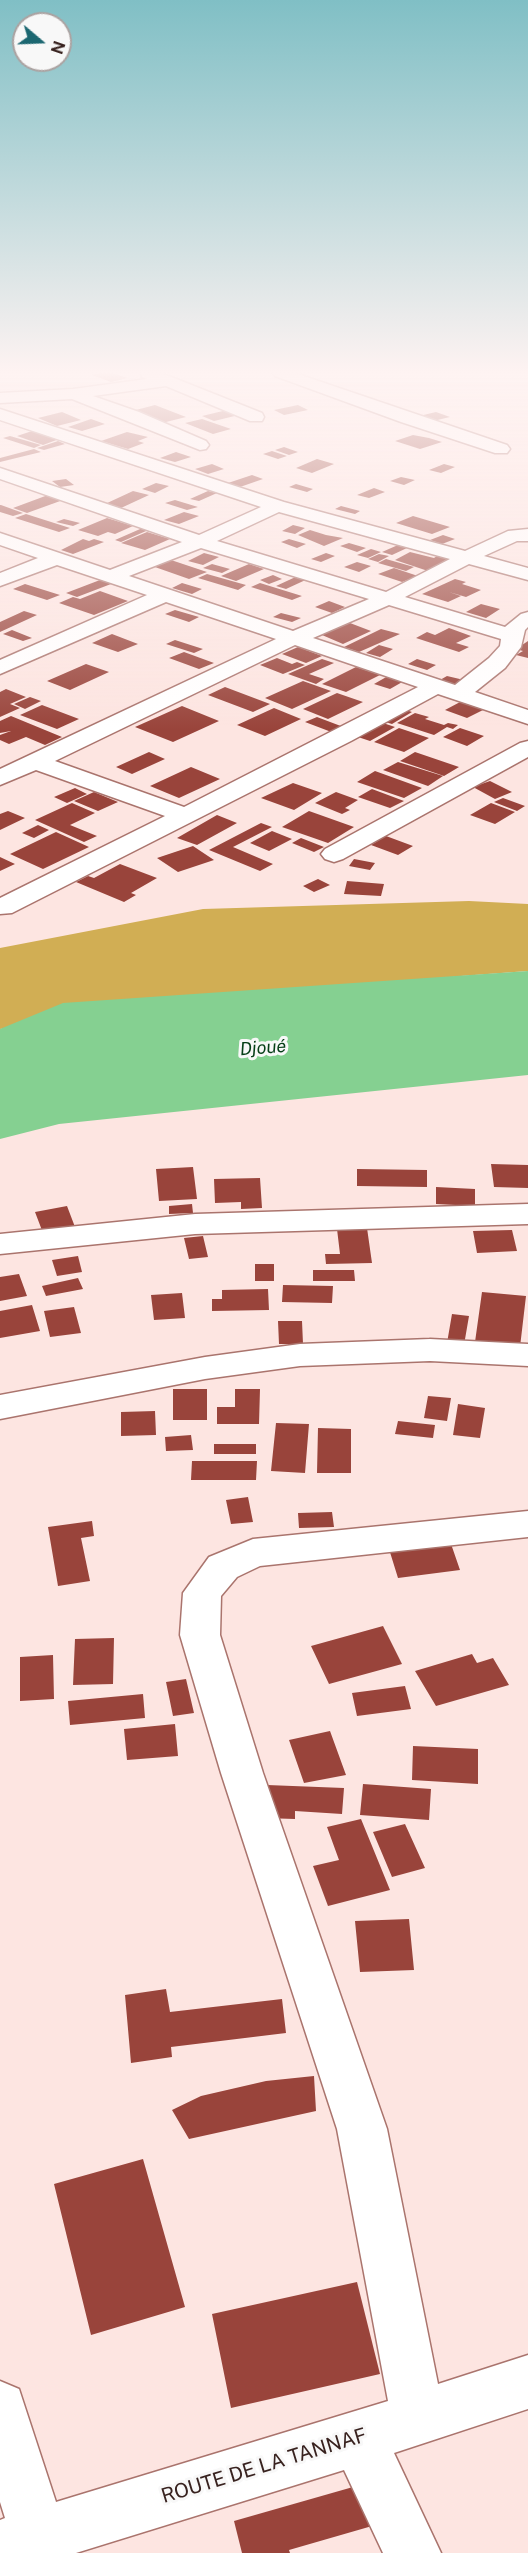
<!DOCTYPE html>
<meta charset="utf-8">
<style>
body{margin:0}
#map{position:relative;width:528px;height:2553px;overflow:hidden;background:#fde5e1;font-family:"Public Sans",sans-serif}
canvas{display:block}
.north{position:absolute;left:12px;top:12px;width:60px;height:60px;box-sizing:border-box;background:#f8f8f8;border:2px solid #aba2a1;border-radius:50%;rotate:109deg;font-size:16px;font-weight:700;line-height:24px;text-align:center;color:#38221f}
.north::after{content:'';display:block;margin:auto;width:21px;height:27px;background:#1c6771;clip-path:polygon(50% 0,100% 100%,50% 72%,0 100%)}
</style>
<div id="map">
<canvas width="528" height="2553"></canvas>
<div class="north">N</div>
</div>
<script>
const ctx = document.querySelector('canvas').getContext('2d');
ctx.lineJoin = 'round';
function paint(path, color) { ctx.fillStyle = color; ctx.fill(path, 'evenodd'); }
const toPath = rows => new Path2D(rows.map(r => 'M' + r).join(''));
function stroke(path, color, width, dash) { ctx.strokeStyle = color; ctx.lineWidth = width; ctx.lineCap = dash ? 'butt' : 'round'; ctx.setLineDash(dash || []); ctx.stroke(path); }
function drawText(font, color, halo, rows, align = 'center') {
  ctx.font = font + ' "Public Sans",sans-serif'; ctx.lineWidth = 6; ctx.setLineDash([]); ctx.textBaseline = 'middle'; ctx.strokeStyle = halo; ctx.fillStyle = color; for (const [text, x, y, turn = 0] of rows) {
    ctx.save(); ctx.translate(x, y); ctx.rotate((+turn || 0) * Math.PI / 180); ctx.textAlign = isNaN(turn) ? turn : align; if (halo) ctx.strokeText(text, 0, 0); ctx.fillText(text, 0, 0); ctx.restore();
  }
}
const forest = toPath([
 [469,901,528,904,528,971,461,976,0,1029,0,948,203,909]
]);
const water = toPath([
 [528,971,528,1075,59,1124,0,1139,0,1029,63,1003]
]);
const building = toPath([
 [100,373,111,373,128,378,111,382,92,375],
 [155,405,186,417,162,423,132,411],
 [298,405,308,410,284,415,274,410],
 [231,409,243,414,214,421,202,416],
 [62,412,81,420,57,426,38,418],
 [436,412,450,417,429,422,415,417],
 [91,419,105,424,82,431,68,427],
 [202,419,231,429,213,434,185,423],
 [35,430,62,438,43,445,17,436],
 [127,432,148,437,138,441,144,443,128,449,101,441],
 [413,435,429,438,442,442,420,449,395,441],
 [10,436,41,445,34,448,3,438],
 [58,441,65,444,44,450,37,448],
 [284,447,298,452,289,455,275,450],
 [34,449,41,452,0,462,0,458],
 [272,451,287,456,278,459,263,454],
 [176,452,191,457,175,462,160,458],
 [317,459,334,464,312,473,296,468],
 [212,464,224,469,208,474,195,469],
 [444,464,455,467,441,473,429,470],
 [252,475,263,479,240,487,228,483],
 [401,477,415,480,404,485,390,481],
 [66,479,74,485,60,487,52,481],
 [156,483,169,486,155,493,142,489],
 [296,484,313,489,307,492,289,487],
 [374,488,385,492,369,498,357,495],
 [133,491,149,495,121,508,105,504],
 [208,491,217,493,199,501,190,499],
 [48,495,63,500,27,513,13,508],
 [175,500,198,507,187,510,165,503],
 [0,505,1,505,23,513,13,516,0,512],
 [341,506,360,511,355,514,335,509],
 [184,512,199,516,179,524,164,520],
 [26,514,70,528,59,532,15,518],
 [413,516,450,527,432,534,396,523],
 [107,518,133,526,115,534,108,532,98,536,78,530],
 [64,519,80,523,73,526,56,522],
 [293,525,305,528,295,534,282,531],
 [147,526,153,528,121,542,115,540],
 [310,530,326,535,343,538,324,546,298,535],
 [147,532,170,539,145,550,121,543],
 [443,535,455,539,442,544,430,540],
 [83,539,89,541,94,539,104,542,73,554,61,550],
 [289,539,306,544,297,548,281,542],
 [349,543,366,548,357,552,340,546],
 [398,545,407,548,392,555,382,552],
 [371,549,381,552,368,558,357,555],
 [410,552,434,558,438,555,449,558,428,571,395,560],
 [204,553,219,557,203,565,188,561],
 [326,553,335,556,321,562,311,559],
 [379,554,389,556,378,562,368,559],
 [168,559,207,572,189,579,152,566],
 [386,559,414,567,406,571,378,563],
 [357,562,371,566,359,572,344,567],
 [212,564,230,569,222,573,203,568],
 [249,564,264,569,236,581,221,576],
 [394,568,418,576,402,582,378,574],
 [207,574,246,585,238,590,198,578],
 [302,574,312,577,286,589,276,586],
 [273,575,282,579,269,584,260,580],
 [455,579,466,582,462,584,481,590,466,597,449,592,461,596,448,602,422,594],
 [100,580,111,584,77,597,66,593],
 [182,583,202,589,192,594,172,588],
 [260,583,302,596,292,600,251,587],
 [25,584,60,595,47,600,13,589],
 [100,591,128,601,94,615,59,603,73,597,80,599],
 [329,601,345,607,332,613,315,607],
 [481,604,500,609,486,618,466,612],
 [175,610,199,617,189,622,165,614],
 [24,611,37,615,0,632,0,622],
 [281,613,301,618,292,622,273,617],
 [350,623,371,631,343,644,322,635],
 [449,628,471,636,456,643,469,647,459,652,416,638,427,632,435,635],
 [381,629,400,634,359,652,344,647],
 [12,630,32,638,23,641,3,634],
 [112,634,138,644,118,652,92,643],
 [175,640,203,649,194,653,166,644],
 [528,641,528,658,516,655,523,651,516,649],
 [379,645,393,649,380,657,366,653],
 [298,647,322,656,306,663,282,654],
 [184,652,214,663,199,669,169,658],
 [277,658,292,664,297,662,305,665,283,674,260,665],
 [322,659,334,663,309,674,324,679,316,684,288,674],
 [417,659,436,665,427,670,408,664],
 [86,664,109,672,70,690,47,681],
 [356,667,380,675,346,692,322,684],
 [388,676,404,681,390,689,374,684],
 [447,676,464,680,456,685,440,680],
 [303,681,331,691,292,709,265,698],
 [225,687,270,704,253,712,208,695],
 [6,689,26,697,10,704,20,708,0,717,0,692],
 [337,693,363,702,328,719,303,709],
 [30,697,41,701,25,709,14,704],
 [462,701,485,709,467,718,445,710],
 [42,705,79,719,57,729,20,715],
 [182,706,219,721,173,742,135,727],
 [274,708,301,719,265,736,237,725],
 [403,709,412,712,392,724,382,721],
 [415,713,429,717,425,719,444,725,448,723,458,725,453,729,447,727,434,735,397,723],
 [11,716,62,737,45,745,26,737,9,744,0,740,0,735,11,731,0,733,0,721],
 [317,717,346,728,334,733,305,722],
 [383,723,395,727,370,741,358,737],
 [399,728,429,738,404,752,374,742],
 [460,728,484,736,467,746,443,737],
 [149,752,165,759,132,774,116,767],
 [415,752,459,767,444,776,400,761],
 [398,762,443,776,428,786,383,770],
 [191,767,220,779,179,798,150,786],
 [375,771,422,788,404,798,357,782],
 [490,781,512,792,495,799,473,787],
 [293,783,322,793,294,810,261,798],
 [75,788,87,794,67,803,54,797],
 [372,789,404,801,390,808,358,797],
 [94,792,118,802,98,811,74,801],
 [336,792,358,800,345,808,350,810,342,814,315,803],
 [503,798,525,806,517,811,494,802],
 [72,803,95,813,70,825,97,836,84,842,35,820],
 [491,803,515,812,495,824,470,815],
 [8,811,25,818,0,830,0,814],
 [309,811,354,827,328,843,282,827],
 [217,815,237,823,197,845,177,838],
 [261,823,272,827,233,847,273,864,260,871,209,850],
 [38,825,49,830,34,838,22,833],
 [272,831,292,839,269,851,250,843],
 [56,832,89,847,43,869,10,854],
 [386,836,413,846,398,855,371,845],
 [301,838,324,847,314,852,292,843],
 [193,846,214,860,178,872,157,858],
 [0,857,15,864,0,871],
 [354,859,375,863,370,870,349,866],
 [120,864,157,878,131,893,136,895,124,902,76,882,88,876,94,878],
 [318,879,330,885,314,892,303,886],
 [347,881,384,884,381,896,344,894],
 [491,1164,528,1165,528,1188,494,1187],
 [193,1167,197,1199,159,1201,156,1169],
 [357,1169,427,1170,427,1187,357,1186],
 [260,1178,262,1208,241,1209,241,1202,215,1203,214,1179],
 [436,1187,475,1189,475,1206,436,1204],
 [192,1204,193,1213,169,1214,169,1206],
 [67,1206,75,1227,43,1233,35,1212],
 [367,1228,372,1263,326,1264,325,1254,340,1254,337,1229],
 [512,1230,517,1251,477,1253,473,1231],
 [203,1236,208,1257,189,1259,184,1238],
 [78,1256,82,1272,57,1276,52,1260],
 [255,1264,274,1264,274,1281,255,1281],
 [313,1270,354,1270,355,1281,313,1281],
 [19,1274,27,1296,0,1301,0,1277],
 [78,1278,83,1289,46,1296,42,1286],
 [283,1285,333,1286,332,1303,282,1302],
 [268,1289,269,1310,212,1311,212,1299,222,1299,222,1290],
 [482,1292,526,1296,520,1347,475,1342],
 [182,1293,185,1318,154,1320,151,1295],
 [32,1305,40,1331,0,1338,0,1311],
 [74,1307,81,1333,50,1337,44,1311],
 [452,1314,469,1316,464,1345,447,1343],
 [278,1321,302,1321,303,1344,279,1344],
 [173,1389,207,1389,207,1420,173,1420],
 [235,1389,260,1389,259,1424,217,1424,217,1407,235,1407],
 [428,1396,451,1398,447,1421,424,1418],
 [458,1404,485,1408,480,1438,453,1435],
 [155,1411,156,1435,121,1436,121,1412],
 [398,1421,435,1425,433,1438,395,1434],
 [276,1423,309,1424,305,1473,271,1471],
 [318,1428,351,1429,351,1473,317,1473],
 [191,1435,193,1450,166,1451,165,1437],
 [214,1444,256,1444,256,1454,214,1454],
 [192,1461,257,1461,256,1480,191,1480],
 [248,1497,253,1522,231,1524,226,1500],
 [332,1512,334,1527,299,1528,298,1513],
 [92,1521,94,1536,81,1538,90,1581,58,1586,48,1527],
 [450,1541,460,1570,398,1578,389,1549],
 [383,1626,402,1664,329,1684,311,1646],
 [114,1638,113,1684,73,1685,75,1639],
 [472,1654,477,1663,493,1658,509,1685,436,1706,415,1671],
 [53,1655,54,1699,20,1701,20,1657],
 [186,1679,194,1713,173,1716,166,1682],
 [405,1686,411,1709,357,1716,352,1693],
 [143,1694,145,1718,70,1725,68,1701],
 [175,1724,178,1756,127,1760,124,1729],
 [330,1731,346,1775,304,1783,289,1740],
 [413,1746,478,1749,478,1784,412,1780],
 [363,1784,431,1789,429,1820,360,1815],
 [267,1785,344,1788,342,1814,295,1811,295,1819,264,1818],
 [361,1819,390,1890,328,1906,313,1866,339,1860,327,1827],
 [405,1824,425,1868,392,1877,373,1832],
 [409,1919,414,1970,360,1972,355,1921],
 [166,1989,170,2012,282,1999,286,2033,171,2047,172,2057,131,2063,125,1995],
 [314,2076,316,2111,189,2139,172,2110,201,2096,266,2081],
 [143,2159,185,2307,91,2335,54,2184],
 [357,2282,380,2374,231,2408,212,2314],
 [367,2483,379,2524,289,2550,290,2553,242,2553,234,2521]
]);
const minor = toPath([
 [141,373,160,373,174,378,262,413,264,417,262,421,250,421,166,386,93,396,139,412,206,441,209,445,206,449,200,450,72,399,0,403,0,393,73,389,147,379,142,377,141,373],
 [273,373,295,373,507,445,510,449,507,453,495,453,401,422,275,376,273,373],
 [0,409,284,502,465,551,508,531,528,529,528,541,517,541,484,556,528,568,528,580,469,564,405,597,505,627,521,614,528,612,528,627,525,630,521,647,505,668,475,692,528,710,528,724,438,694,351,741,12,913,0,914,0,898,165,816,36,770,0,785,0,769,276,639,166,602,0,674,0,660,147,595,57,565,0,586,0,573,38,558,0,545,0,533,110,570,182,542,0,479,0,468,199,535,261,507,0,420,0,409],
 [279,512,450,559,386,592,217,541,279,512],
 [201,548,369,599,293,631,129,576,201,548],
 [389,605,501,639,500,646,489,658,455,685,313,638,389,605],
 [295,645,418,687,184,807,55,761,295,645],
 [528,741,528,757,343,859,334,862,325,859,321,854,325,849,520,743,528,741],
 [528,1204,528,1224,195,1234,0,1254,0,1234,195,1214,528,1204],
 [430,1339,528,1344,528,1366,430,1361,300,1366,205,1379,0,1419,0,1395,205,1357,300,1344,430,1339],
 [528,1511,528,1537,260,1566,237,1577,221,1596,220,1635,263,1773,387,2129,438,2384,528,2355,528,2409,394,2453,441,2553,383,2553,344,2470,76,2553,0,2553,0,2520,5,2518,0,2502,0,2381,19,2389,56,2502,388,2401,337,2129,221,1773,180,1635,183,1593,209,1557,253,1539,528,1511]
]);
const waterNames = [
 ["Djoué",263,1048,-4]
];
const nearStreetnames = [
 ["ROUTE DE LA TANNAF",264,2466,-17]
];
paint(forest, '#d1ae54');
paint(water, '#85d091');
paint(building, '#99443b');
stroke(minor, '#aa746d', 3);
paint(minor, '#fff');
const sky = ctx.createLinearGradient(0, 0, 0, 730);
sky.addColorStop(0, '#80bfc5');
sky.addColorStop(0.51, '#fef3f2');
sky.addColorStop(1, '#fef3f200');
ctx.fillStyle = sky;
ctx.fillRect(0, 0, 528, 730);
drawText('italic 18px', '#063f17', '#f8f8f8', waterNames);
drawText('20px', '#38221f', '#f8f8f8', nearStreetnames);
</script>
